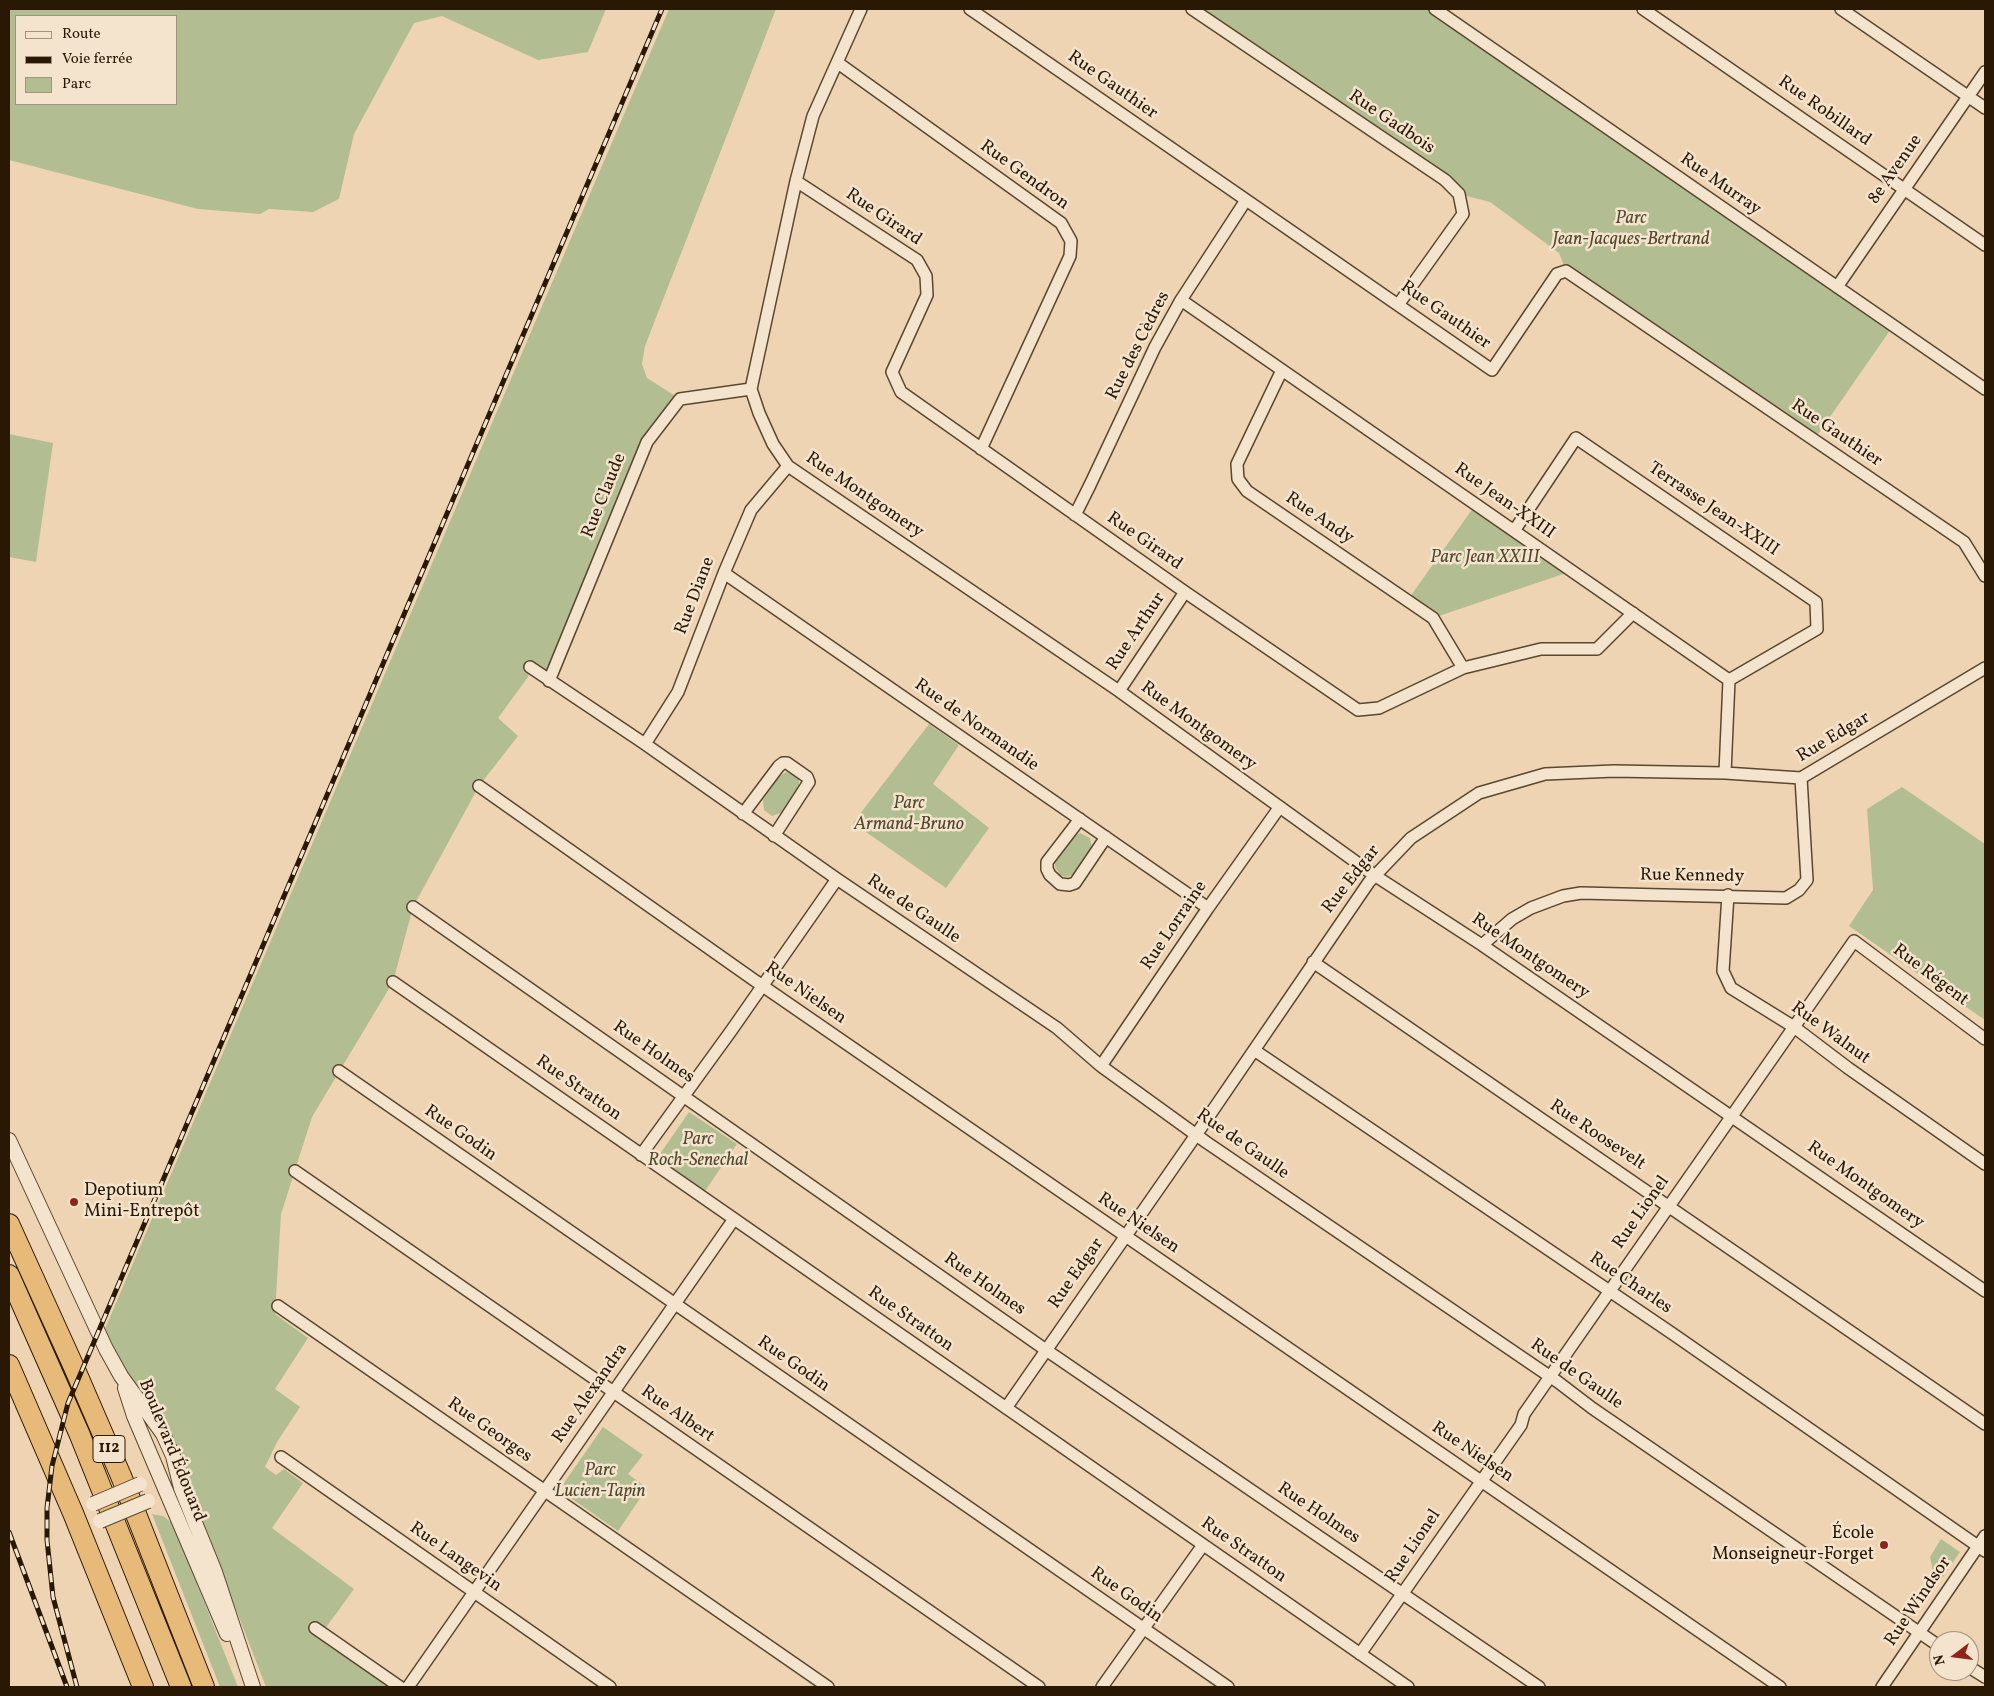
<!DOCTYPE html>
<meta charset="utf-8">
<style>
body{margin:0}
#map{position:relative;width:1994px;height:1696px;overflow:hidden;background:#eed4b2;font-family:Vollkorn,serif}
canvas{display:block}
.frame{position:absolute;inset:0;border:10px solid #291803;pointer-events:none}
.legend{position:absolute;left:15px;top:15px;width:162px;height:90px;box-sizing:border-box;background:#f4e3cd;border:1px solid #a3927c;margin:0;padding:6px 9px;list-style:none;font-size:15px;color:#291803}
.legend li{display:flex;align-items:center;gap:10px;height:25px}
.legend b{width:25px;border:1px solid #a3927c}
.north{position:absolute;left:1929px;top:1631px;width:50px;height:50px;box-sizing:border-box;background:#f4e3cd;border:1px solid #a3927c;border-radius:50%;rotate:255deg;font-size:14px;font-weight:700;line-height:20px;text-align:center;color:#291803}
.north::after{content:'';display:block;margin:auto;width:18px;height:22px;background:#8f2418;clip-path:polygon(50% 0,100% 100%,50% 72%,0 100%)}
</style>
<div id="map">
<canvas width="1994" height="1696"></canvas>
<div class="frame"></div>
<ul class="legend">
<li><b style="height:6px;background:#f4e3cd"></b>Route</li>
<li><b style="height:6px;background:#291803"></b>Voie ferrée</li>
<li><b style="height:14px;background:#b2be91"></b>Parc</li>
</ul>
<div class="north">N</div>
</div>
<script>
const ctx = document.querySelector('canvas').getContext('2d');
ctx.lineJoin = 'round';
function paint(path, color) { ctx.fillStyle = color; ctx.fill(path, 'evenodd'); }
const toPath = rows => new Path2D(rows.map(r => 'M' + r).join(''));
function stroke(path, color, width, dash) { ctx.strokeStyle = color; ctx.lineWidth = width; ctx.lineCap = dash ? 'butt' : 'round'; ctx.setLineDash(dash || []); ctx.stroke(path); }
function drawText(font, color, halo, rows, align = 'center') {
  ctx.font = font + ' Vollkorn,serif'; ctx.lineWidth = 5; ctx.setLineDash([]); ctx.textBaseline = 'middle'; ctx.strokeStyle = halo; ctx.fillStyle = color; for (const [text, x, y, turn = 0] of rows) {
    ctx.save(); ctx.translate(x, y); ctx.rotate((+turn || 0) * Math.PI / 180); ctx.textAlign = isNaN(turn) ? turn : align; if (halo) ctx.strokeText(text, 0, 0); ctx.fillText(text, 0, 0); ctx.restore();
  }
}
const green = toPath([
 [9,9,606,9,588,52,538,60,442,16,414,23,354,134,339,199,313,212,269,209,260,214,198,209,9,160],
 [16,16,176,16,176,104,16,104],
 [669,9,776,9,645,346,642,364,647,378,680,399,647,442,549,681,530,668,528,677,498,718,518,736,479,786,413,907,393,982,312,1117,281,1214,275,1314,308,1338,275,1389,300,1407,277,1442,265,1467,276,1475,284,1469,303,1483,272,1528,354,1589,322,1633,400,1687,266,1687,192,1496,190,1481,169,1434,139,1394,104,1331],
 [1192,9,1432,9,1893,326,1814,440,1566,271,1559,253,1490,202,1459,194],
 [9,434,53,443,36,562,9,557],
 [1476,504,1572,571,1433,618,1407,601],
 [929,724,959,745,933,784,989,828,946,888,853,823],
 [786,772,796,776,799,779,799,788,783,812,772,816,764,810,763,800,779,777],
 [1902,787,1985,844,1985,1020,1849,926,1873,890,1867,809],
 [1080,833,1090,838,1092,848,1075,874,1066,877,1060,875,1055,867,1055,860,1071,838],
 [689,1112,737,1144,705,1191,659,1158,660,1154],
 [603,1427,643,1455,628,1474,647,1488,618,1531,565,1494,563,1488,564,1483],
 [152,1514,163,1516,173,1524,238,1687,220,1687],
 [1941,1539,1960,1552,1940,1581,1934,1577,1930,1557]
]);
const minor = toPath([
 [861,9,813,116,796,181,751,389,759,413,773,444,788,466,1119,691,1374,875,1482,945,1985,1291],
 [970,9,1492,370,1557,274,1566,271,1964,542,1985,576],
 [1192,9,1445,180,1459,194,1463,214,1398,305],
 [1435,9,1985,389],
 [1643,9,1985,245],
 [1841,9,1985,108],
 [838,63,1061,223,1071,241,1070,256,981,449],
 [796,181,917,260,926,276,927,295,892,372,901,392,1185,592,1358,710,1379,708,1463,668,1541,649,1597,649,1633,613],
 [1837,287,1985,72],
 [1181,300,1729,680],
 [1282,370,1237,464,1238,479,1247,491,1433,618,1463,668],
 [1075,515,1090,485,1155,347,1181,300,1246,200],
 [1514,531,1576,438,1816,602,1817,629,1729,680],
 [724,573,1208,908],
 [530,667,645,744,837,879,1057,1028,1101,1066,1206,1142,1558,1382,1592,1408,1939,1646],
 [549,681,647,442,680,399,751,389],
 [1119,691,1185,592],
 [645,744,678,692,724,573,751,510,788,466],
 [1725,773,1729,680],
 [479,786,754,980,1780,1687],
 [743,814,779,766,783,763,787,763,807,777,809,782,774,836],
 [1080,819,1047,862,1047,869,1050,875,1060,884,1069,885,1075,883,1106,837],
 [1728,895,1723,971,1731,988,1794,1027,1848,1068,1985,1164],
 [413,907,1046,1350,1539,1687],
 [1482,945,1512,919,1531,908,1563,896,1581,893,1786,898,1799,890,1807,880,1801,778],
 [1313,962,1985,1424],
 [393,982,1408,1687],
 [1254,1050,1673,1334,1985,1551],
 [1101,1066,1208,908,1279,808],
 [339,1071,1228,1687],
 [641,1155,731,1031,837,879],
 [295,1171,1039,1687],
 [278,1306,828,1687],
 [1006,1408,1196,1135,1369,882,1411,838,1479,793,1545,774,1614,771,1725,773,1801,778,1985,668],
 [281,1457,610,1687],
 [315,1628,400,1687],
 [1360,1654,1521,1425,1524,1414,1854,941,1985,1039],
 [1969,1667,1985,1677],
 [408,1687,734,1219],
 [1102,1687,1203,1545],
 [1882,1687,1985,1536]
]);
const tertiary = toPath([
 [9,1140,106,1349,121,1376,163,1434,173,1456,181,1488,215,1572,253,1687],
 [125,1388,134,1416,227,1634]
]);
const motorway = toPath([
 [9,1224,73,1365,121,1476,204,1687],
 [9,1275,79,1433,181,1687],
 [9,1365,73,1513,143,1687]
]);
const rail = toPath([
 [9,1532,67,1687],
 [77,1687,53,1597,47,1540,47,1508,52,1466,68,1403,662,9]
]);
const tertiaryBridge = toPath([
 [93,1504,140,1484],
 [100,1521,148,1501]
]);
const markers = [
 [74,1202,5,"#8f2418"],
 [1884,1545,5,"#8f2418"]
];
const shields = [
 [109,1449,32]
];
const shieldNames = [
 ["112",109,1449]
];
const streetNames = [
 ["Rue Gauthier",1112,86,35],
 ["Rue Robillard",1824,112,35],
 ["Rue Gadbois",1391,123,34],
 ["8e Avenue",1896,170,-55],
 ["Rue Gendron",1024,176,36],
 ["Rue Murray",1720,185,35],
 ["Rue Girard",883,218,34],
 ["Rue Gauthier",1445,316,35],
 ["Rue des Cèdres",1139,346,-63],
 ["Rue Gauthier",1836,434,34],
 ["Rue Claude",605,496,-68],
 ["Rue Montgomery",864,496,34],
 ["Rue Jean-XXIII",1504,502,35],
 ["Terrasse Jean-XXIII",1713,510,34],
 ["Rue Andy",1319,519,34],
 ["Rue Girard",1144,542,35],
 ["Rue Diane",696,596,-69],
 ["Rue Arthur",1137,632,-56],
 ["Rue de Normandie",976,726,35],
 ["Rue Montgomery",1198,727,36],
 ["Rue Edgar",1834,738,-31],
 ["Rue Kennedy",1692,877,1],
 ["Rue Edgar",1352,880,-52],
 ["Rue de Gaulle",913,910,34],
 ["Rue Lorraine",1175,926,-56],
 ["Rue Montgomery",1530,957,34],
 ["Rue Régent",1930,976,37],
 ["Rue Nielsen",805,994,35],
 ["Rue Walnut",1830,1034,36],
 ["Rue Holmes",653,1053,35],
 ["Rue Stratton",578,1089,35],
 ["Rue Godin",460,1134,35],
 ["Rue Roosevelt",1597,1136,34],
 ["Rue de Gaulle",1242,1145,35],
 ["Rue Montgomery",1865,1186,35],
 ["Rue Lionel",1642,1213,-55],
 ["Rue Nielsen",1138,1224,34],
 ["Rue Edgar",1077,1274,-55],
 ["Rue Charles",1630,1284,34],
 ["Rue Holmes",984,1285,35],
 ["Rue Stratton",910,1320,35],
 ["Rue Godin",793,1365,35],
 ["Rue de Gaulle",1576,1375,35],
 ["Rue Alexandra",591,1394,-55],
 ["Rue Albert",677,1415,35],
 ["Rue Georges",489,1431,35],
 ["Boulevard Édouard",171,1451,68],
 ["Rue Nielsen",1472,1453,34],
 ["Rue Holmes",1318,1514,34],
 ["Rue Lionel",1414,1547,-56],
 ["Rue Stratton",1243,1551,35],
 ["Rue Langevin",455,1558,35],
 ["Rue Godin",1126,1596,35],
 ["Rue Windsor",1919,1602,-56]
];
const parkNames = [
 ["Parc",1631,220],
 ["Jean-Jacques-Bertrand",1631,241],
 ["Parc Jean XXIII",1485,559],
 ["Parc",909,805],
 ["Armand-Bruno",909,826],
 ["Parc",698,1141],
 ["Roch-Senechal",698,1162],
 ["Parc",600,1472],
 ["Lucien-Tapin",600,1493]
];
const poiNames = [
 ["Depotium",84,1192],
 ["Mini-Entrepôt",84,1213],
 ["École",1874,1535,"right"],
 ["Monseigneur-Forget",1874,1556,"right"]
];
paint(green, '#b2be91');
stroke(minor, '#5a472f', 14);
stroke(tertiary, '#5a472f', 16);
stroke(motorway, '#291803', 22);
stroke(minor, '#f4e3cd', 11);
stroke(tertiary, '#f4e3cd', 14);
stroke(motorway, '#e7ba79', 20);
stroke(rail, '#291803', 5);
stroke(rail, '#f4e3cd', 3, [9]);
stroke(tertiaryBridge, '#5a472f', 16, []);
stroke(tertiaryBridge, '#f4e3cd', 14);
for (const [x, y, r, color] of markers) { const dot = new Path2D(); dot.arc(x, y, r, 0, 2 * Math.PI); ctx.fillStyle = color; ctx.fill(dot); stroke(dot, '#f4e3cd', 2); }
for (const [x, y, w] of shields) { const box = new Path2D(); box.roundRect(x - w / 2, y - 13.5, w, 27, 4); ctx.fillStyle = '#f4e3cd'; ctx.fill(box); stroke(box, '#291803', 1); }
drawText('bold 16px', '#291803', null, shieldNames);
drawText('18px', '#291803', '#f4e3cd', streetNames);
drawText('italic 18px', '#524a2e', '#f4e3cd', parkNames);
drawText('18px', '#291803', '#f4e3cd', poiNames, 'left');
</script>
